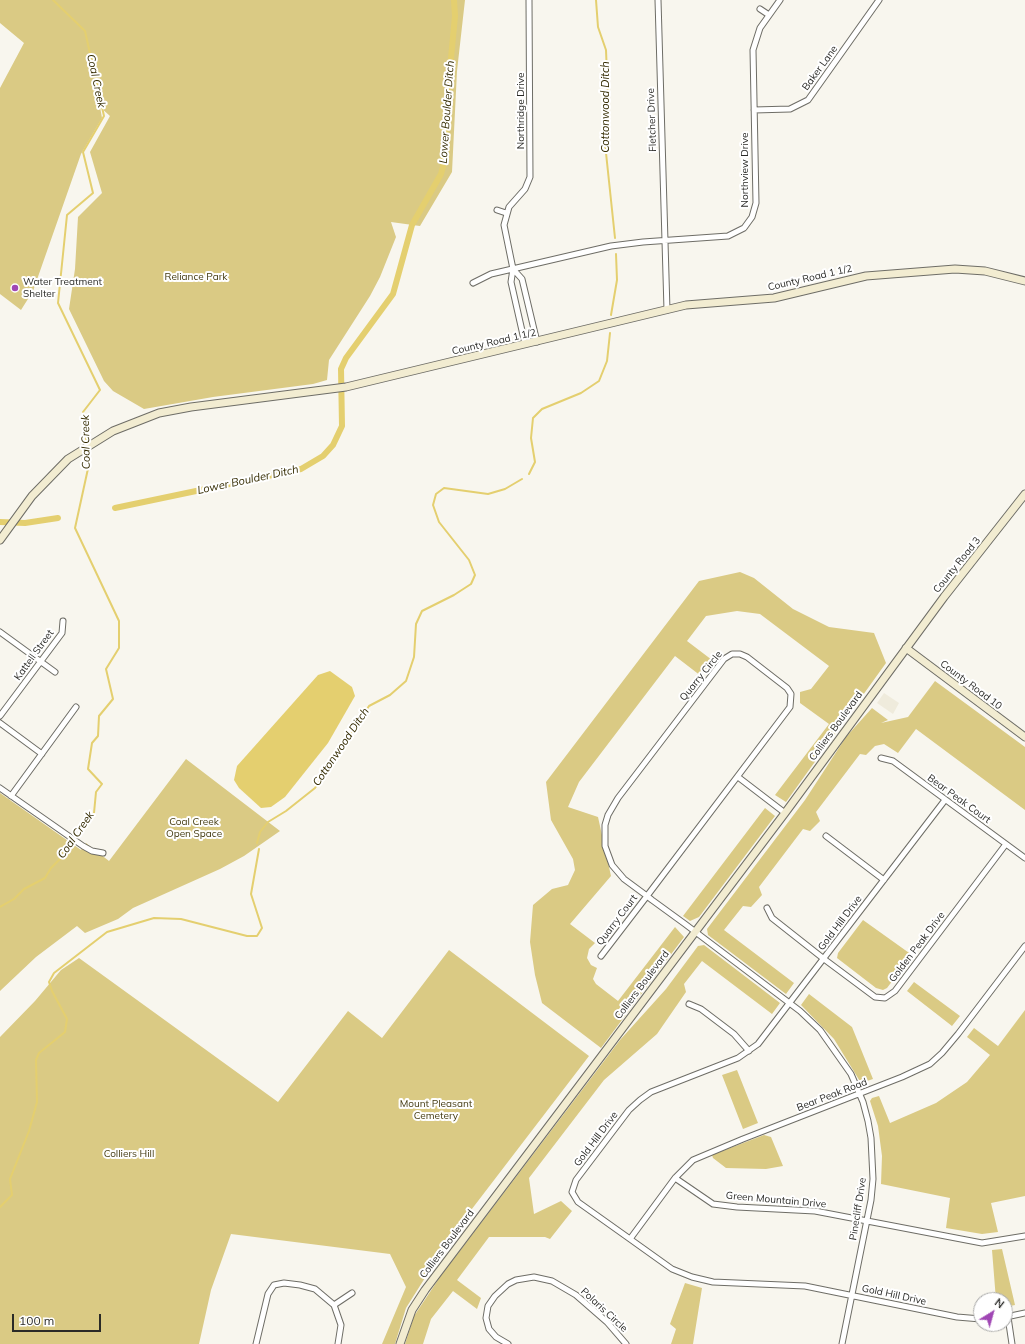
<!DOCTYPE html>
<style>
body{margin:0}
#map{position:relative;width:1025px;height:1344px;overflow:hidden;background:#f8f6ee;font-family:Mulish,sans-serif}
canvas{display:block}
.north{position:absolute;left:973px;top:1292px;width:40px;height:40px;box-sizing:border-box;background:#fff;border:1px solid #aaaaa9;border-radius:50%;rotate:37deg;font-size:11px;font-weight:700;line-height:16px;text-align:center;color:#2a2a27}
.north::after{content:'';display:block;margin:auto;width:14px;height:18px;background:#a047b4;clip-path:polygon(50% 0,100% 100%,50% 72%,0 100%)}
.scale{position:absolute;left:12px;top:1314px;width:89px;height:18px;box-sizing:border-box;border:2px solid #2a2a27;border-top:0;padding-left:5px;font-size:12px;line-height:14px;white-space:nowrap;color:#2a2a27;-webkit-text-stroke:3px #fff;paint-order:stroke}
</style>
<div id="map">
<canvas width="1025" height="1344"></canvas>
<div class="north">N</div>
<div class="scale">100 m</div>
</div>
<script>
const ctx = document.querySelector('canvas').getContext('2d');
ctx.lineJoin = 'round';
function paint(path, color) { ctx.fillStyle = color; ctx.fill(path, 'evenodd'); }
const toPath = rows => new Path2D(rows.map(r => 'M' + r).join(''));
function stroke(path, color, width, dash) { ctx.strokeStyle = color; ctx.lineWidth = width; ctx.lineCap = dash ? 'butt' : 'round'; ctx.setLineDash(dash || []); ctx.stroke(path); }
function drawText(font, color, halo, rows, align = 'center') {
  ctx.font = font + ' Mulish,sans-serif'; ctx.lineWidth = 4; ctx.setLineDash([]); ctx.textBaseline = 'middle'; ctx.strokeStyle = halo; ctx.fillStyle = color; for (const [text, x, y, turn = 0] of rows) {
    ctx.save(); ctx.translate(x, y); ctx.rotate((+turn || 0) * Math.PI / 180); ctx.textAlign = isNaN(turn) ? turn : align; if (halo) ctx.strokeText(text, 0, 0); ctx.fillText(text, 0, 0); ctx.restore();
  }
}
const built = toPath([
 [884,693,899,703,893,714,877,703]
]);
const green = toPath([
 [0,0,465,0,457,71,452,172,420,226,391,222,396,237,380,277,370,296,329,360,327,380,313,384,213,397,144,409,113,391,104,381,69,309,75,269,78,217,102,193,90,152,110,116,100,107,102,118,81,154,33,291,21,310,0,294,0,88,24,43,0,23],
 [740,572,754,578,793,609,829,627,874,633,886,663,786,802,775,795,829,724,800,703,800,692,811,689,829,666,760,614,737,611,706,616,687,641,712,660,701,676,675,656,579,782,568,807,598,817,611,876,570,924,595,943,589,949,587,958,591,965,597,968,593,979,596,984,618,1001,675,927,684,937,601,1048,542,1003,535,975,530,942,533,905,552,889,568,885,575,870,573,859,551,820,546,782,699,581],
 [935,681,1025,747,1025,810,916,729,898,753,884,744,875,746,866,755,860,754,816,812,820,821,810,831,803,829,759,887,762,895,751,907,743,906,724,930,794,983,786,994,708,935,707,929,805,800,846,737,872,708,888,720,881,723,908,717],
 [186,759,280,831,244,856,220,869,133,908,118,919,85,933,77,926,36,957,0,991,0,793,81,850,86,843,109,861],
 [765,808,775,816,699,917,690,921,683,916],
 [863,920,912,955,887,988,883,990,876,988,837,958,838,953],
 [704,945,780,1003,772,1014,702,961,684,984,686,992,657,1034,604,1080,529,1178,534,1214,561,1201,572,1211,550,1239,545,1237,489,1237,457,1280,481,1298,477,1309,453,1291,431,1319,423,1344,405,1344,414,1316,440,1277,620,1040,666,989,698,946],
 [449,950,589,1056,452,1235,406,1308,395,1344,382,1344,406,1287,390,1254,231,1234,211,1290,199,1344,0,1344,0,1037,35,1001,61,970,79,958,278,1102,348,1011,382,1038],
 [914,982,960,1016,952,1026,907,991],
 [809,994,852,1027,873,1079,861,1083,834,1039,801,1005],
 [1025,1010,1025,1196,991,1203,998,1232,982,1234,946,1228,950,1198,881,1184,882,1156,878,1126,870,1101,872,1098,879,1096,890,1123,936,1103,967,1082,990,1055,967,1037,974,1028,998,1046],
 [737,1070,758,1123,743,1129,722,1075],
 [764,1135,771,1137,783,1166,766,1169,726,1168,713,1158,712,1155],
 [1002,1249,1015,1305,1005,1307,1005,1300,996,1300,992,1250],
 [685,1283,702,1288,693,1344,671,1344,676,1329,670,1324]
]);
const water = toPath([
 [330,671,352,687,355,696,328,743,285,797,271,807,261,808,239,788,234,780,237,766,318,675]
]);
const stream = toPath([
 [596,0,598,27,606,50,608,99,604,134,615,238],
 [611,315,617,280,616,254],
 [529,474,535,462,531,438,533,418,542,409,581,393,599,381,607,361,610,333],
 [257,843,260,832,268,822,286,811,315,788,369,706,390,695,406,681,414,657,416,624,422,611,454,595,471,584,475,575,469,560,439,522,433,505,436,494,444,488,488,494,505,489,522,479],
 [0,907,14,899,24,889,45,878,51,868,71,848,94,813,96,792,102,784,88,769,92,743,98,736,99,716,113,699,106,669,119,648,119,621,75,528,89,464,83,412,100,390,58,303,67,215,93,193,83,152,104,116,85,31,53,0],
 [0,1207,12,1195,10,1179,29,1131,37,1102,36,1060,39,1053,65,1032,67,1019,52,991,49,982,54,973,107,932,154,918,181,919,247,936,257,936,262,928,251,894,259,849]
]);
const canal = toPath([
 [115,508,301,469,323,456,333,445,342,426,341,369,346,358,393,294,412,225,441,174,444,163,446,111,455,16,454,0],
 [0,522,25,523,58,518]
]);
const street = toPath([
 [658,0,667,310],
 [760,9,769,15],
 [754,110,790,109,808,100,879,0],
 [497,210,506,213],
 [513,269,522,279,537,342],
 [473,283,491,274,611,246,643,242,728,236,744,228,752,217,756,203,753,50,760,28,780,0],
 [525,344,511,282,513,269,504,225,509,207,525,189,530,177,529,0],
 [0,632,55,672],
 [0,716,62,633,63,621],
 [0,723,42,754],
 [881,758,893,761,1025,858],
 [738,777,785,813],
 [0,788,83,846,92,851,103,853],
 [11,796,76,707],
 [945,800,758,1044,738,1058,651,1092,640,1100,629,1110,576,1180,572,1192,578,1202,630,1239,672,1269,692,1277,713,1282,805,1286,957,1317,981,1319],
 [826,836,884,880],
 [767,908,772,918,824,959,875,997,885,998,895,991,1006,844],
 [601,956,647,896,790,707,791,694,787,688,747,657,740,654,732,654,724,659,618,798,608,815,605,825,605,846,612,865,624,879,647,896,652,900,685,924,800,1011,820,1030,851,1074,863,1102,868,1121,871,1138,873,1179,871,1200,842,1344],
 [689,1004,701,1009,734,1034,749,1051],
 [675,1178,713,1204,737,1207,815,1211,982,1243,1025,1236],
 [630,1239,675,1178,693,1160,743,1139,902,1077,930,1064,942,1053,958,1034,1025,946],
 [334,1305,352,1293],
 [1006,1317,1025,1313],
 [1008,1317,1012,1344],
 [256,1344,268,1294,274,1285,284,1283,300,1285,315,1289,334,1305,341,1325,338,1344],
 [508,1344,496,1337,489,1329,486,1318,488,1306,495,1296,508,1284,516,1280,534,1277,552,1281,576,1295,607,1322,626,1344]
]);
const secondary = toPath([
 [0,540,32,496,68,459,113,431,159,413,191,407,346,387,686,305,774,298,866,276,955,269,985,271,1025,281],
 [906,648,1025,737],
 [400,1344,412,1310,425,1290,785,813,944,597,1025,494]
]);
const markers = [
 [15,288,4,"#a047b4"]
];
const streetNames = [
 ["Baker Lane",820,68,-54],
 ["Northridge Drive",521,111,-90],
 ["Fletcher Drive",652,120,-92],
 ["Northview Drive",745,170,-90],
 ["County Road 1 1/2",810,278,-13],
 ["County Road 1 1/2",494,342,-13],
 ["County Road 3",957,565,-51],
 ["Kattell Street",34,655,-54],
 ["Quarry Circle",701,676,-51],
 ["County Road 10",971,685,37],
 ["Colliers Boulevard",836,726,-54],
 ["Bear Peak Court",959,799,36],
 ["Quarry Court",617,920,-53],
 ["Gold Hill Drive",840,923,-53],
 ["Golden Peak Drive",917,947,-53],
 ["Colliers Boulevard",642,985,-53],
 ["Bear Peak Road",832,1095,-21],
 ["Gold Hill Drive",596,1139,-53],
 ["Green Mountain Drive",776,1200,5],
 ["Pinecliff Drive",858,1209,-81],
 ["Colliers Boulevard",447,1244,-53],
 ["Gold Hill Drive",894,1295,12],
 ["Polaris Circle",604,1310,43]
];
const parkNames = [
 ["Reliance Park",196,277],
 ["Coal Creek",194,822],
 ["Open Space",194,834],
 ["Mount Pleasant",436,1104],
 ["Cemetery",436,1116],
 ["Colliers Hill",129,1154]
];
const poiNames = [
 ["Water Treatment",23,282],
 ["Shelter",23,294]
];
const waterNames = [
 ["Coal Creek",96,81,78],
 ["Cottonwood Ditch",606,107,-90],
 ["Lower Boulder Ditch",447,112,-86],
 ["Coal Creek",86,442,-91],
 ["Lower Boulder Ditch",248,480,-12],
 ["Cottonwood Ditch",341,747,-56],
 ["Coal Creek",76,835,-55]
];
paint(built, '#efebdc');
paint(green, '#daca84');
paint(water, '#e4cf6f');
stroke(stream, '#e4cf6f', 2);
stroke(canal, '#e4cf6f', 6);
stroke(street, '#6e6d66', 7);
stroke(secondary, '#6e6d66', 9);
stroke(street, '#fff', 5);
stroke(secondary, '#f2ecd1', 7);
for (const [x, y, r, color] of markers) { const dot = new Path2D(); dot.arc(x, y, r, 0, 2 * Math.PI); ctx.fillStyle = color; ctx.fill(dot); stroke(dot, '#fff', 1.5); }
drawText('10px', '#2a2a27', '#fff', streetNames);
drawText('10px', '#42390f', '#fff', parkNames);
drawText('10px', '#2a2a27', '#fff', poiNames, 'left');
drawText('italic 11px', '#342b00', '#fff', waterNames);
</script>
